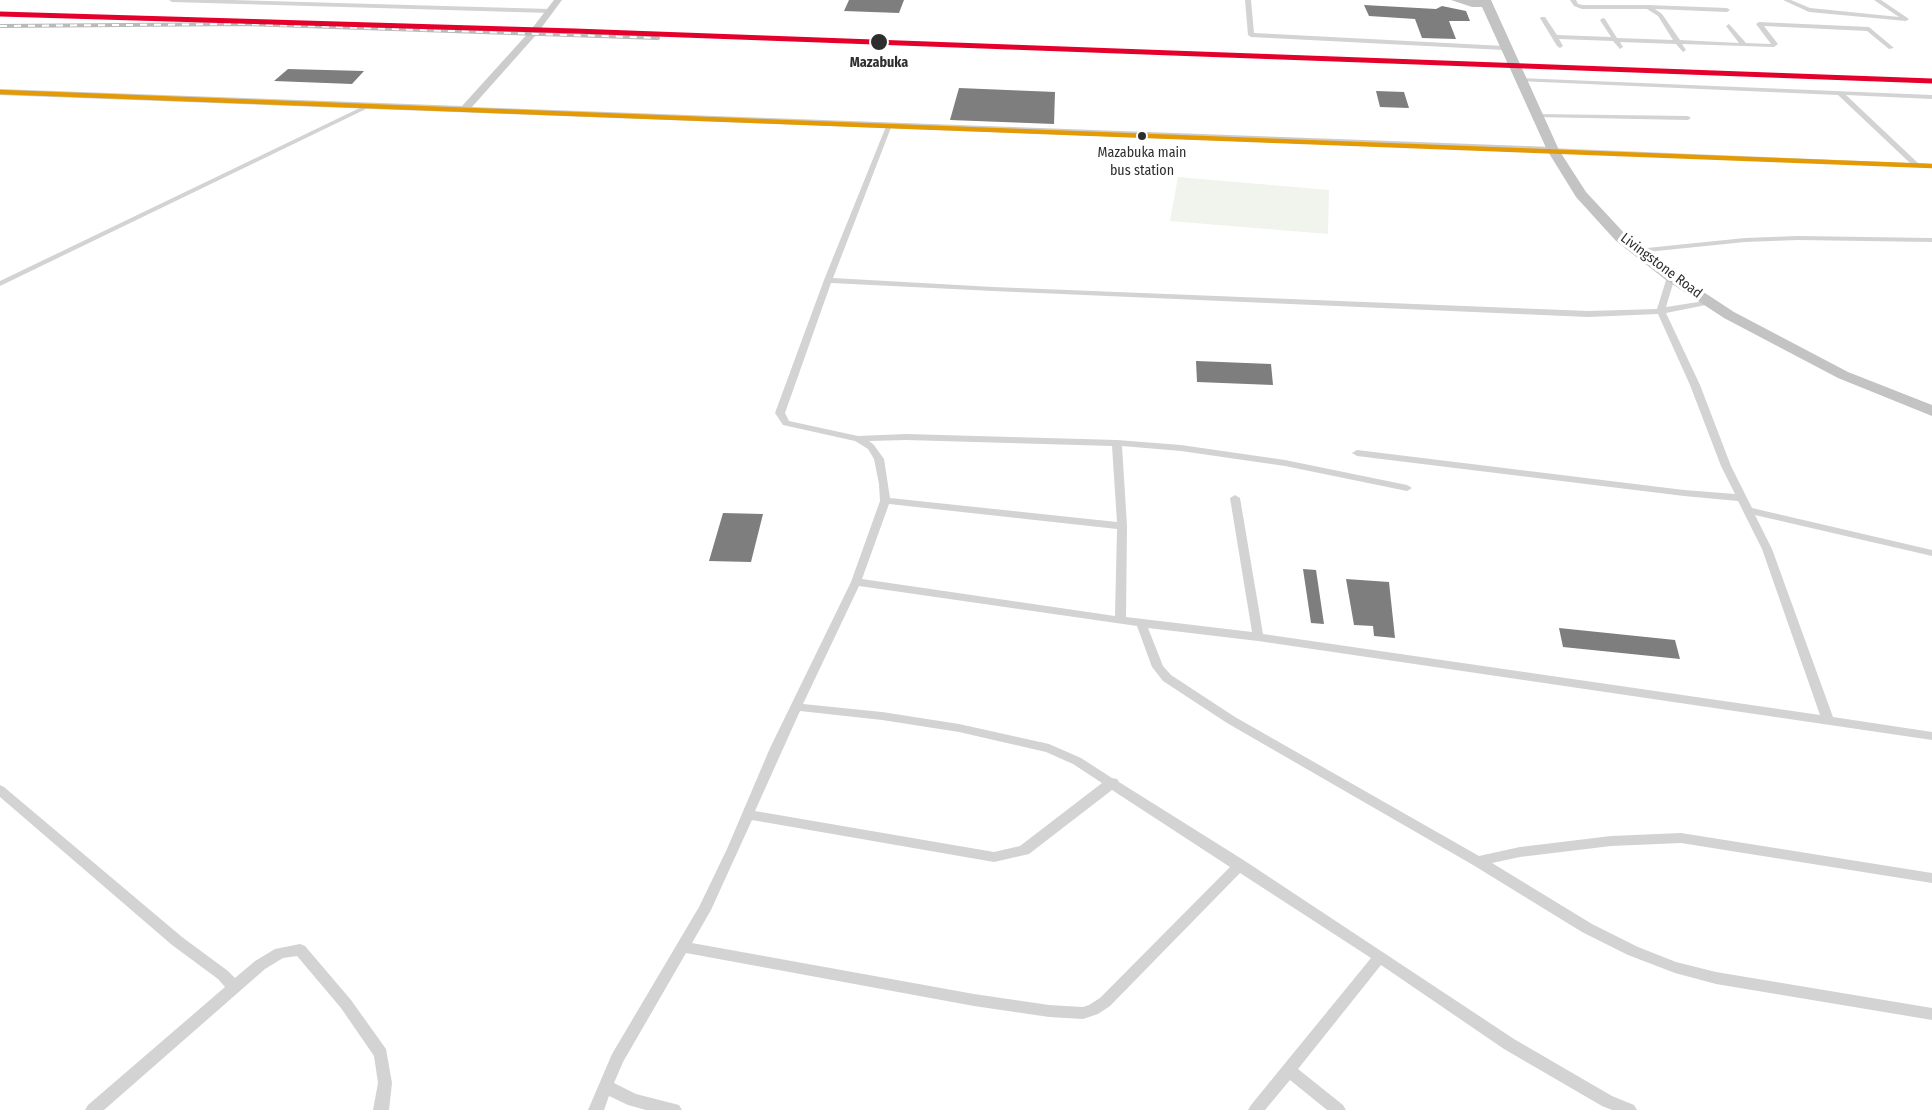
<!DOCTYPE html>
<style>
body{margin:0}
canvas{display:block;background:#fff}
</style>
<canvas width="1932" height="1110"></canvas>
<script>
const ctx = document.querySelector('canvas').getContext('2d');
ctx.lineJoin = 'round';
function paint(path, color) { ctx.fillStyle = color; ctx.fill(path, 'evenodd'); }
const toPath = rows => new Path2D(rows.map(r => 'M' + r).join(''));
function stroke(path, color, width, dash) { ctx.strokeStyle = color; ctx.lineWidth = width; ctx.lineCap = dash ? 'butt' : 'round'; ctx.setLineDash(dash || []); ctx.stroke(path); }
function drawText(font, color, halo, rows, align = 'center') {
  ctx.font = font + ' "Fira Sans Condensed",sans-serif'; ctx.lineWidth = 6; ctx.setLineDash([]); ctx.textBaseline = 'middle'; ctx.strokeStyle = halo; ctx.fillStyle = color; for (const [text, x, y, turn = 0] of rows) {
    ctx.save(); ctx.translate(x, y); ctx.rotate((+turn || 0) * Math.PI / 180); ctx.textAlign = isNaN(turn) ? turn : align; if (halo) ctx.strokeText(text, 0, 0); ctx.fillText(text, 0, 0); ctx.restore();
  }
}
const green = toPath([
 [1178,177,1329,190,1328,234,1170,221]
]);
const building = toPath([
 [849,0,904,0,899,13,844,11],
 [1364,5,1436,9,1442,6,1466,11,1470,21,1449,21,1456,39,1422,38,1415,19,1369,16],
 [288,69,364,71,352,84,274,81],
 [959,88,1055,92,1054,124,950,120],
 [1376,91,1404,92,1409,108,1380,107],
 [1196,361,1271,364,1273,385,1197,382],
 [723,513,763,514,751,562,709,561],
 [1303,569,1316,570,1324,624,1311,623],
 [1346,579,1389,582,1395,638,1374,636,1373,626,1354,625],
 [1559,628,1675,640,1680,659,1563,647]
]);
const minor = toPath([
 [169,0,232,0,550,9,553,11,550,13,172,2,169,0],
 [1245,0,1251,0,1254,33,1504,46,1507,48,1504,50,1251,37,1248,35,1245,0],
 [1570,0,1576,0,1578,4,1583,5,1648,5,1727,8,1730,10,1727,12,1655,9,1662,14,1680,40,1739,43,1726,26,1729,24,1746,43,1771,44,1756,24,1759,22,1869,27,1894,48,1889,49,1867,31,1764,26,1778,44,1774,47,1682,44,1686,50,1683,52,1676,44,1620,42,1623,47,1620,49,1613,41,1559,39,1563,46,1560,48,1557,46,1540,18,1541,17,1545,17,1557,35,1611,37,1600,20,1603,18,1605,19,1617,38,1673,40,1658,16,1647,9,1582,9,1574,6,1570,0],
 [1783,0,1791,0,1810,8,1899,17,1874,0,1881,0,1909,19,1906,21,1809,12,1783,0],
 [1520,78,1932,95,1932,99,1846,95,1918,163,1932,164,1932,168,1553,152,1550,152,1550,148,1910,163,1838,95,1518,81,1517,80,1520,78],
 [366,105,369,107,368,108,0,286,0,281,366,105],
 [1536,114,1688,116,1691,118,1688,120,1534,117,1533,116,1536,114],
 [887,124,892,125,833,278,993,287,1588,311,1657,309,1667,277,1671,275,1675,277,1666,307,1711,300,1711,304,1666,313,1700,385,1731,466,1752,508,1932,550,1932,556,1755,515,1772,549,1833,717,1932,732,1932,740,1258,641,1148,628,1163,666,1171,675,1235,717,1479,856,1520,847,1611,836,1681,833,1932,873,1932,883,1681,843,1611,846,1520,857,1492,863,1592,924,1638,947,1676,962,1716,972,1932,1008,1932,1020,1716,984,1675,973,1628,955,1582,932,1473,865,1227,723,1163,681,1152,667,1137,626,859,586,803,704,882,712,959,724,1049,744,1081,758,1112,778,1117,779,1119,782,1245,861,1514,1039,1612,1096,1634,1105,1637,1110,1612,1110,1602,1106,1504,1049,1381,965,1298,1069,1343,1105,1346,1110,1327,1110,1290,1080,1265,1110,1248,1110,1251,1105,1371,958,1240,873,1110,1006,1098,1014,1083,1019,1049,1017,974,1006,686,953,623,1062,614,1083,636,1094,679,1105,682,1110,646,1110,628,1105,609,1096,604,1110,588,1110,612,1054,699,907,727,849,770,748,851,582,880,501,879,484,874,459,868,449,855,441,783,425,775,413,824,280,887,124],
 [831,283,993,291,1588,317,1658,314,1690,385,1721,466,1735,494,1684,490,1357,450,1352,453,1357,456,1684,496,1738,501,1762,549,1820,715,1263,634,1240,498,1235,495,1230,498,1252,632,1126,617,1127,526,1122,446,1181,451,1285,466,1407,491,1412,488,1407,485,1285,460,1181,445,1117,440,906,434,858,436,789,421,785,413,831,283],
 [906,440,1112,446,1117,522,890,498,884,459,874,445,869,441,906,440],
 [889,504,1117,529,1115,616,862,579,889,504],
 [800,711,882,720,959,732,1046,752,1073,764,1102,783,1020,846,994,852,755,811,800,711],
 [1112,790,1230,867,1100,998,1089,1005,1083,1007,1049,1005,974,994,692,943,711,910,752,820,994,862,1029,854,1112,790],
 [1798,236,1932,238,1932,242,1798,240,1745,242,1637,253,1633,251,1637,249,1745,238,1798,236],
 [0,785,4,787,182,937,228,971,235,978,255,961,275,949,300,944,305,946,351,1000,386,1049,392,1083,389,1110,373,1110,378,1083,374,1056,341,1008,297,956,283,958,265,969,104,1110,85,1110,88,1105,225,987,218,979,172,945,0,797,0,785]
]);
const secondary = toPath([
 [554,0,562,0,536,35,472,107,1553,147,1558,150,1553,153,0,95,0,89,462,106,530,31,554,0]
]);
const trunk = toPath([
 [1451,0,1491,0,1559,150,1586,192,1626,235,1676,274,1734,312,1848,372,1932,405,1932,416,1838,378,1724,318,1666,280,1616,241,1576,197,1547,150,1482,7,1472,7,1451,0]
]);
const rail = toPath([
 [0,26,245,24,658,38]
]);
const bus1 = toPath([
 [0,92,1932,166]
]);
const rail1 = toPath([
 [0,14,575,31,1932,81]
]);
const markers = [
 [879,42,9,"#2e2e2e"],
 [1142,136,5,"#2e2e2e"]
];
const farStopnames = [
 ["Mazabuka",879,63]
];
const busNames = [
 ["Mazabuka main",1142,153],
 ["bus station",1142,171]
];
const farStreetnames = [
 ["Livingstone Road",1661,266,37]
];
paint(green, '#f0f4ec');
paint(building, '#7e7e7e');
paint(minor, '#d3d3d3');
paint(secondary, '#ccc');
paint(trunk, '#c3c3c3');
stroke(rail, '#bababa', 4);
stroke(rail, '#fff', 2, [7]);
stroke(bus1, '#e39a05', 4.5);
stroke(rail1, '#e4002b', 5);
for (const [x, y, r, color] of markers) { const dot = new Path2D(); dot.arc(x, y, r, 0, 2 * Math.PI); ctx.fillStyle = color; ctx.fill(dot); stroke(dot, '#fff', 2); }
drawText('bold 14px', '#2e2e2e', '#fff', farStopnames);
drawText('14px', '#2e2e2e', '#fff', busNames);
drawText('14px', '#2e2e2e', '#fff', farStreetnames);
</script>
